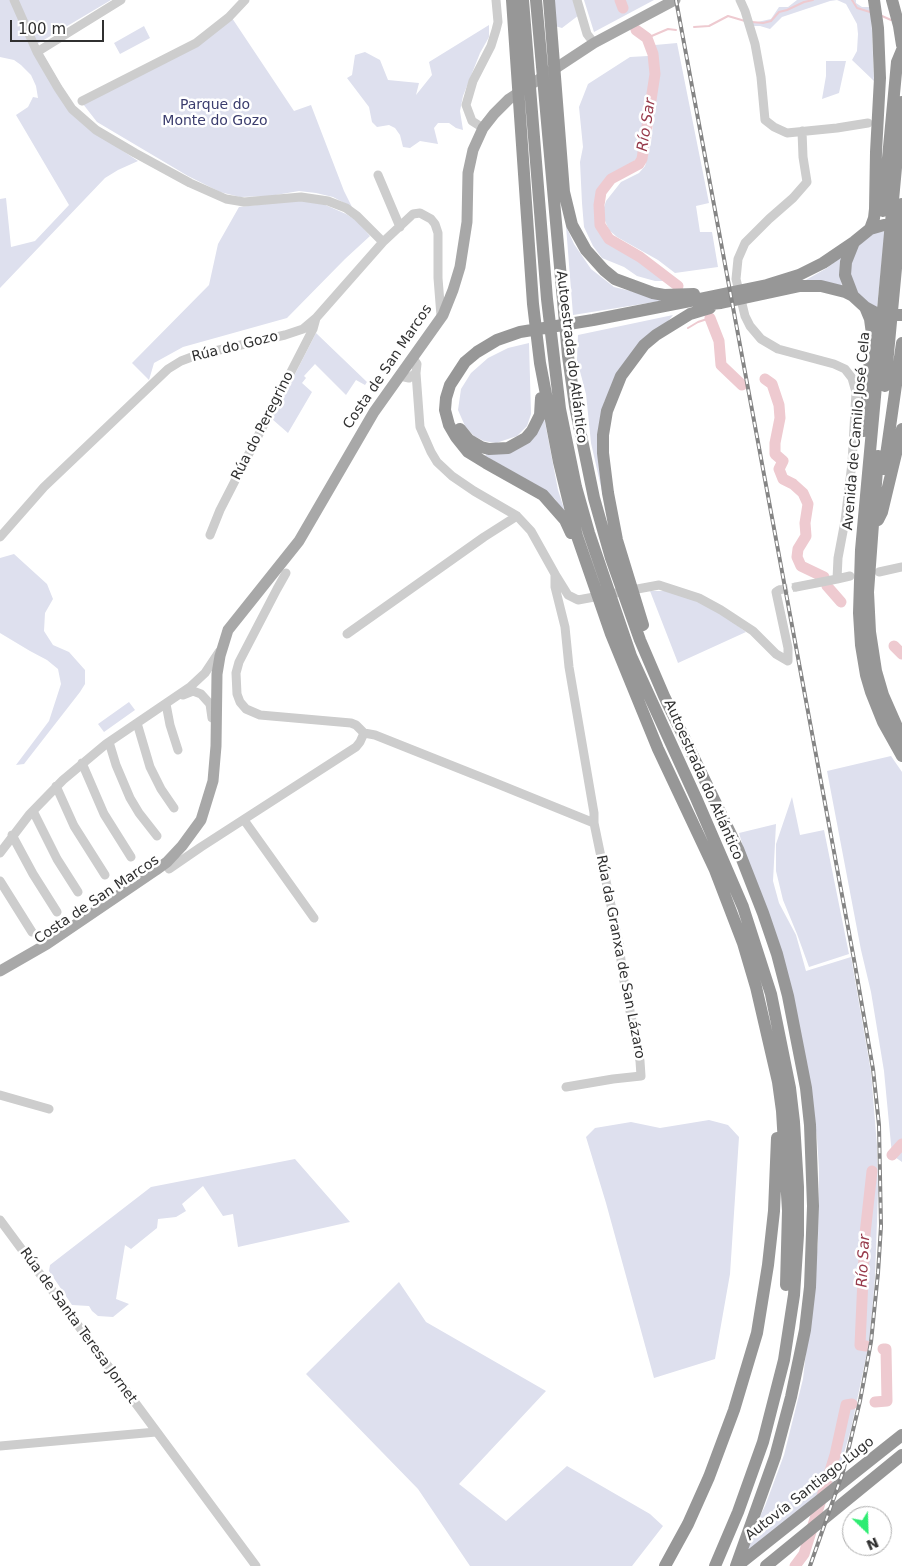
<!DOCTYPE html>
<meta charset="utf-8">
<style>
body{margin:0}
#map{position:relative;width:902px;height:1566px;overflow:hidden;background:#fff;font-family:"DejaVu Sans",sans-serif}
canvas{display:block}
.north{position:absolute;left:842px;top:1506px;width:50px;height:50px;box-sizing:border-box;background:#fff;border:1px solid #acacac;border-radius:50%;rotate:156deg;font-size:14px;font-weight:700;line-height:20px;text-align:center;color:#303030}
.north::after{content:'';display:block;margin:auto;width:18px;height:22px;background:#2eec72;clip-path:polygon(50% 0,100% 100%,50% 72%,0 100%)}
.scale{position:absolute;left:10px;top:20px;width:94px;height:22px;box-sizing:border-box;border:2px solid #303030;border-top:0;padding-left:6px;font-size:15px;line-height:18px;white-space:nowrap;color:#303030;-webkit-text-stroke:4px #fff;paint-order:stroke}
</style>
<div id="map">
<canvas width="902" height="1566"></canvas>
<div class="north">N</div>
<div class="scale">100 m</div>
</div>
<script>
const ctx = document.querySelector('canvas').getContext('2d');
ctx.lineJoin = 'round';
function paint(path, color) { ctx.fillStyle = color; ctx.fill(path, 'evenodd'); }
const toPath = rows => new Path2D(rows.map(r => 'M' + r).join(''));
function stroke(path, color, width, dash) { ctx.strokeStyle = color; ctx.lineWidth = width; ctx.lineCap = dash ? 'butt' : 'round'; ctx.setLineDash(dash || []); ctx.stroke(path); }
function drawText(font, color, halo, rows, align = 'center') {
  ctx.font = font + ' "DejaVu Sans",sans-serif'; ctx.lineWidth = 5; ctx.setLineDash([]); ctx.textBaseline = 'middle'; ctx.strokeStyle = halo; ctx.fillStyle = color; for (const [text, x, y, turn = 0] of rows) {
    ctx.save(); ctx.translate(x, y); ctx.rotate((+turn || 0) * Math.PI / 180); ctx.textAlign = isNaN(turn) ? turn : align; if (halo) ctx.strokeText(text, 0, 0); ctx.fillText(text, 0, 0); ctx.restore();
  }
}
const green = toPath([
 [0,0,111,0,37,44,84,125,138,161,118,170,105,178,0,288,0,199,6,198,11,247,35,241,69,205,16,115,28,107,33,97,38,98,36,86,31,75,21,65,14,60,0,57],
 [553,0,576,0,579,15,562,28,555,26],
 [584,0,654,0,594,32],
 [797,0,856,0,856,3,862,7,871,7,874,81,852,60,857,51,858,34,857,24,846,4,837,0,830,1,782,17,770,29,760,26,753,26,753,23,771,19,779,7,788,7],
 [232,18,294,111,311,105,344,191,352,207,333,197,316,193,299,191,270,196,240,197,220,192,188,176,97,122,83,104],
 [489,25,489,37,480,53,463,96,460,111,463,130,456,128,449,123,438,123,434,128,438,144,420,141,410,148,403,147,400,135,395,128,389,125,377,127,372,122,369,107,347,78,352,75,355,55,365,52,380,60,388,80,419,83,416,95,432,75,429,62],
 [144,26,150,38,120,54,114,43],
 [677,43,709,203,696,206,700,232,712,232,718,267,675,273,658,260,617,237,609,230,602,214,606,201,621,182,639,173,645,166,651,143,654,113,657,61,655,45],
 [648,56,652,70,637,159,612,175,603,182,596,193,597,224,605,241,640,260,666,281,655,281,637,276,624,267,602,258,593,246,584,227,582,203,580,162,583,147,579,107,588,84,630,57],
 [826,61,846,61,839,93,822,99,826,76],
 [301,200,321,203,346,214,357,221,370,236,345,259,287,318,183,347,154,363,149,380,132,363,209,285,218,244,239,207],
 [566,226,574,244,591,269,614,287,667,300,573,315],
 [885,231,877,308,867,303,857,294,851,283,851,261,858,245,873,233],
 [842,256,840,271,842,286,804,281,827,268],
 [673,315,604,402,604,500,591,443,586,394,577,360,578,335],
 [316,333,367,382,365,385,356,380,346,395,315,364,304,376,306,378,302,383,312,392,288,433,272,419],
 [529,343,531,414,527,426,517,436,496,443,484,441,474,436,465,426,458,410,461,389,471,373,488,358,508,348],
 [544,417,558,490,566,515,555,499,540,487,485,456,487,453,498,454],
 [14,554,47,584,53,599,45,613,44,631,53,645,69,652,85,670,85,684,80,692,24,764,16,765,49,721,61,684,58,669,47,660,30,651,0,633,0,558],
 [650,591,668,591,696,601,719,612,746,632,678,663],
 [129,702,135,710,104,732,98,724],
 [891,756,902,772,902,1162,892,1155,884,1071,871,992,861,950,827,771],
 [792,797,800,835,824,830,849,954,809,967,797,934,783,900,776,871,776,844],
 [776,824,773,881,779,903,796,935,806,971,851,957,871,1072,877,1146,878,1192,875,1278,869,1343,851,1429,836,1481,742,1555,765,1506,784,1455,803,1379,818,1243,819,1169,817,1138,807,1064,739,833],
 [709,1120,728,1125,739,1137,730,1274,715,1359,654,1378,606,1203,586,1137,595,1128,631,1122,660,1128],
 [295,1159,350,1222,238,1247,233,1214,223,1216,203,1186,182,1204,186,1211,176,1217,158,1219,157,1228,131,1249,125,1245,116,1299,129,1304,113,1317,98,1316,92,1311,89,1306,72,1305,49,1271,50,1265,151,1187],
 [399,1282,426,1322,546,1391,459,1484,506,1521,567,1466,650,1514,663,1526,632,1566,470,1566,418,1489,306,1374]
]);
const stream = toPath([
 [852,0,857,8,870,12],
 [882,16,891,20],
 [752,22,763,23,771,21,779,12,787,10,804,2,813,0],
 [694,27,709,26,728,16,745,21],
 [647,38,668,29,676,30],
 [688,328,698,322,710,318]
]);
const river = toPath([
 [620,0,623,8],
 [636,30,647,38,653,54,655,74,642,159,639,164,611,179,601,192,599,205,600,225,609,239,640,257,678,286],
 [710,318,719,341,721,365,742,385],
 [765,379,772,384,779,405,780,418,775,443,775,454,783,461,779,469,783,479,793,484,803,493,808,504,805,523,806,536,798,549,797,557,801,566,824,577,827,586,841,602],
 [894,646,902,654],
 [892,1155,902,1144],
 [866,1346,860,1345,865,1234,872,1171],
 [875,1402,887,1401,886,1349,883,1349],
 [795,1566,804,1554,835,1455,846,1405,852,1404]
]);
const minorTunnel = toPath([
 [779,590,796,587]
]);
const minor = toPath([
 [14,0,37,52,58,88,72,109,96,130,135,153,190,183,226,199,244,202,301,197,328,201,346,208,357,216,383,242],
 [577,0,587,34,594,43],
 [740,0,745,11,755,44,761,77,765,120,774,127,787,133,837,128,868,123],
 [37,52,121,0],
 [82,101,196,43,229,17,245,0],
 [483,128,472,121,466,105,473,81,491,46,496,30,498,22,496,0],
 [802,131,803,157,807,182,793,198,769,219,745,243,738,259,736,279,745,316,750,326,761,339,778,349,834,364,845,369,852,378,856,392,852,463,845,521,838,558,837,579,850,576],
 [378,175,400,227],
 [416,373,420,427,431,452,437,462,452,476,474,491,517,516,531,531,555,574,555,587,565,627,569,667,594,813,594,823,619,944,623,976,640,1061,641,1076,613,1079,566,1087],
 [400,376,409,378,416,373,417,364,413,358],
 [210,535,220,510,313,329,316,318],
 [0,537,44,487,168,369,181,361,197,355,285,335,303,329,316,318,383,242,413,214,420,213,431,219,435,224,438,233,438,278,441,316],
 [879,572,902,567],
 [286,573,277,589,239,662,236,673,237,694,240,702,246,709,260,715,351,723,356,725,364,733,375,735,493,782,594,823],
 [555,574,568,595,578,600,659,585,699,598,721,610,753,631,776,654,788,661,788,648,776,592,779,590],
 [796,587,837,579],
 [347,634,484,537,517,516],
 [183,695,193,691,201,694,210,704,212,718],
 [166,704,170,725,178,750],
 [137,723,150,767,161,789,174,808],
 [109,742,116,765,130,798,139,813,157,836],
 [82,763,104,814,131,857],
 [56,786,74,826,105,875],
 [33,811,57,859,78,892],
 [244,820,314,918],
 [12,835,33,874,57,912],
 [0,853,29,815,63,780,106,744,190,687,205,673,219,652],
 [169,869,201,847,356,747,360,742,364,733],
 [0,881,32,932],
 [0,1095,49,1109],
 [0,1220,256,1566],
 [0,1446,156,1432]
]);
const major = toPath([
 [0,971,47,944,156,870,167,862,182,846,201,820,213,781,216,746,217,674,220,656,228,630,299,541,374,412,443,315,453,290,460,267,467,222,468,173,473,150,483,128,494,114,509,99,594,43,675,0]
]);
const highway = toPath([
 [512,0,533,304,540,363,559,462,577,536,611,634,658,749,715,870,743,943,756,987,778,1082,782,1111,788,1211,786,1285],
 [523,0,547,299,560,409,576,487,589,533,631,656,696,798,743,907,771,994,790,1088,794,1122,798,1187,798,1235,794,1295,784,1360,763,1442,738,1512,715,1566],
 [536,0,568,356,575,406,594,498,611,558,640,640,664,696,738,849,763,913,777,954,788,996,806,1088,810,1125,813,1206,810,1287,805,1330,791,1397,775,1457,736,1566],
 [549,0,564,192,572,225,586,250,604,270,615,279,653,293,664,295,694,294],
 [892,0,899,26,902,45],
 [902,102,861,550,859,613,861,645,866,675,871,692,883,722,902,756],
 [883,211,897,62,902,50],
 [870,229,874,218,875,209,876,152,880,78,878,28,874,0],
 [853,296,845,275,846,262,854,242],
 [699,305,721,303,800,286,821,286,845,292,853,296,865,307,876,313,886,315,902,315],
 [885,386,902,204],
 [460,429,469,440,481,447,489,449,508,448,526,438,532,431,540,415,541,398],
 [864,431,872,334,870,319,865,307],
 [878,456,868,592,870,632,876,671,883,695,902,738],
 [884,469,902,343],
 [878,520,882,512,902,429],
 [571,533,565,520,543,495,486,463,468,452,456,437,449,425,445,410,446,398,450,385,465,362,477,352,497,340,520,332,593,320,700,299,767,285,799,275,823,263,854,242,870,229,884,225,902,225],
 [643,625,617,540,608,493,603,453,603,435,607,411,621,376,644,345,656,335,690,314,710,308],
 [665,1566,688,1524,709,1477,734,1410,757,1333,768,1265,774,1211,777,1138],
 [737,1566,902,1435],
 [766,1566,902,1455]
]);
const rail = toPath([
 [676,0,855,965,873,1069,879,1125,881,1226,878,1273,871,1342,860,1401,843,1472,810,1566]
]);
const parkNames = [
 ["Parque do",215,105],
 ["Monte do Gozo",215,121]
];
const streetNames = [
 ["Rúa do Gozo",235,347,-14],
 ["Autoestrada do Atlántico",571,357,83],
 ["Costa de San Marcos",388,367,-56],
 ["Rúa do Peregrino",263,426,-63],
 ["Avenida de Camilo José Cela",857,431,-85],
 ["Autoestrada do Atlántico",703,780,66],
 ["Costa de San Marcos",97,900,-34],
 ["Rúa da Granxa de San Lázaro",620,957,79],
 ["Rúa de Santa Teresa Jornet",78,1326,54],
 ["Autovía Santiago-Lugo",810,1489,-38]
];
const waterNames = [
 ["Río Sar",647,125,-81],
 ["Río Sar",864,1261,-87]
];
paint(green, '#dee0ee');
stroke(stream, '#eecad0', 2);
stroke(river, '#eecad0', 11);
stroke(minorTunnel, '#d6d6d6', 9, [9, 4.5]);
stroke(minor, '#cdcdcd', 9);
stroke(major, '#a8a8a8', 11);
stroke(highway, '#979797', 12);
stroke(rail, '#858585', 4);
stroke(rail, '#fff', 2, [5.5]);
drawText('14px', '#3b3d6e', '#fff', parkNames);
drawText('14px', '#303030', '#fff', streetNames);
drawText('italic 15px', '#973a4b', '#fff', waterNames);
</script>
